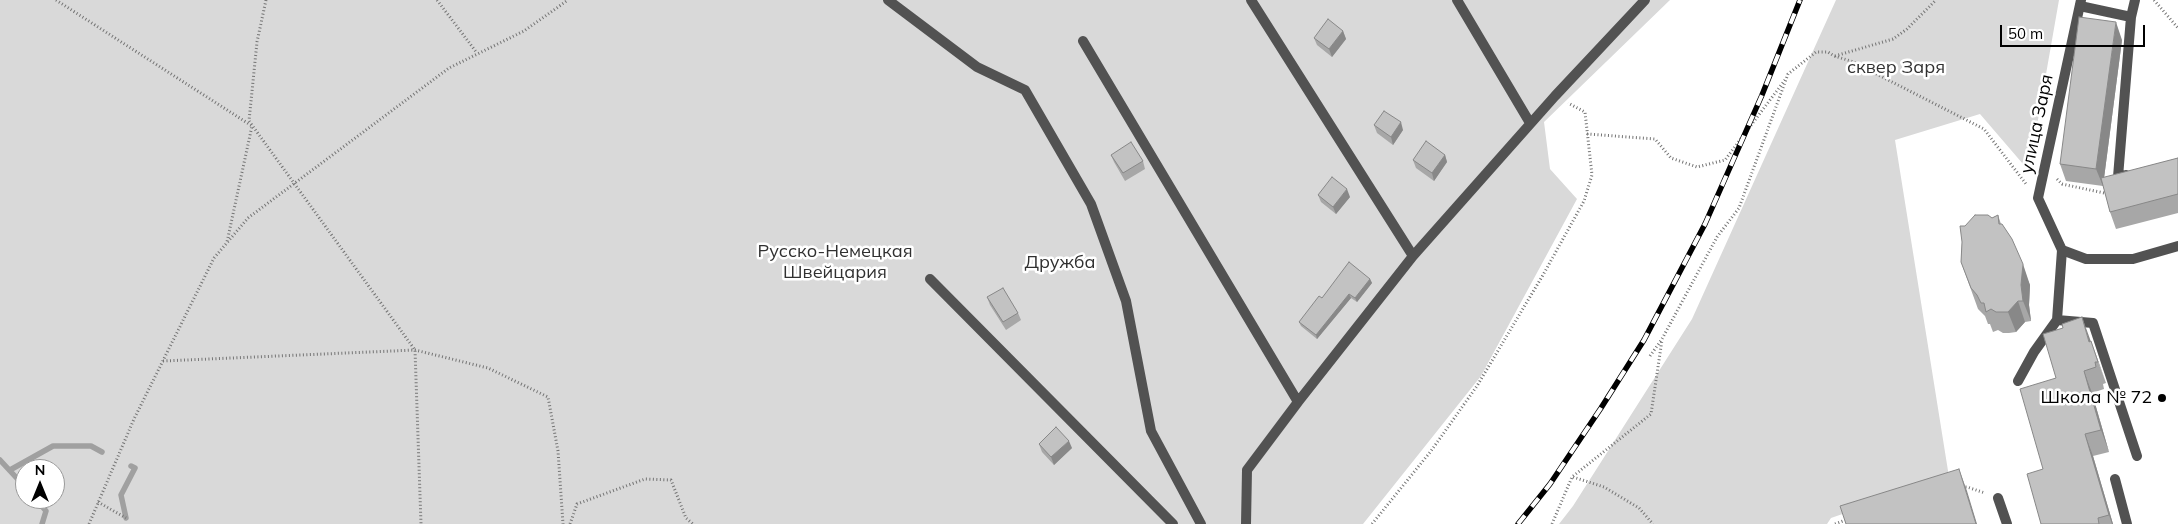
<!DOCTYPE html>
<meta charset="utf-8">
<style>
body{margin:0}
#map{position:relative;width:2178px;height:524px;overflow:hidden;background:#fff;font-family:Mulish,sans-serif}
canvas{display:block}
.north{position:absolute;left:15px;top:459px;width:50px;height:50px;box-sizing:border-box;background:#fff;border:1px solid #999;border-radius:50%;rotate:0deg;font-size:14px;font-weight:700;line-height:20px;text-align:center;color:#000}
.north::after{content:'';display:block;margin:auto;width:18px;height:22px;background:#000;clip-path:polygon(50% 0,100% 100%,50% 72%,0 100%)}
.scale{position:absolute;left:2000px;top:25px;width:145px;height:22px;box-sizing:border-box;border:2px solid #000;border-top:0;padding-left:6px;font-size:15px;line-height:18px;white-space:nowrap;color:#000;-webkit-text-stroke:4px #fff;paint-order:stroke}
</style>
<div id="map">
<canvas width="2178" height="524"></canvas>
<div class="north">N</div>
<div class="scale">50 m</div>
</div>
<script>
const ctx = document.querySelector('canvas').getContext('2d');
ctx.lineJoin = 'round';
function paint(path, color) { ctx.fillStyle = color; ctx.fill(path, 'evenodd'); }
const toPath = rows => new Path2D(rows.map(r => 'M' + r).join(''));
function stroke(path, color, width, dash) { ctx.strokeStyle = color; ctx.lineWidth = width; ctx.lineCap = dash ? 'butt' : 'round'; ctx.setLineDash(dash || []); ctx.stroke(path); }
function drawText(font, color, halo, rows, align = 'center') {
  ctx.font = font + ' Mulish,sans-serif'; ctx.lineWidth = 5; ctx.setLineDash([]); ctx.textBaseline = 'middle'; ctx.strokeStyle = halo; ctx.fillStyle = color; for (const [text, x, y, turn = 0] of rows) {
    ctx.save(); ctx.translate(x, y); ctx.rotate((+turn || 0) * Math.PI / 180); ctx.textAlign = isNaN(turn) ? turn : align; if (halo) ctx.strokeText(text, 0, 0); ctx.fillText(text, 0, 0); ctx.restore();
  }
}
const green = toPath([
 [0,0,1670,0,1544,122,1550,169,1577,199,1481,376,1363,524,0,524],
 [25,469,55,469,55,499,25,499],
 [1836,0,2059,0,2029,171,1980,114,1895,140,1949,477,1831,518,1827,524,1559,524,1573,506,1692,319]
]);
const stream = toPath([
 [0,460,25,487],
 [10,470,53,446,91,446,102,452],
 [36,499,46,511,42,524],
 [126,518,121,495,135,468,131,466]
]);
const path = toPath([
 [56,0,252,126,227,242],
 [266,0,257,42,249,121,415,350,421,524],
 [437,0,477,53],
 [2154,0,2178,28],
 [1835,56,1893,39,1907,29,1936,0],
 [1587,134,1655,139,1671,158,1697,167,1725,160,1785,80],
 [2057,179,2062,184,2104,193,2106,191],
 [1650,356,1662,339,1717,237,1739,208,1788,74,1816,52,1828,52,1834,56,1851,61,1984,129,2026,184],
 [163,361,415,350,488,368,548,397,558,451,563,524],
 [1573,477,1604,487,1639,508,1653,524],
 [1962,487,1967,487,1985,493],
 [98,502,126,518],
 [89,524,134,419,214,258,248,218,449,68,524,31,568,0],
 [570,524,577,504,645,479,671,480,686,518,693,524],
 [1372,524,1431,451,1477,386,1543,275,1584,201,1592,175,1585,112,1568,103],
 [1552,524,1572,477,1651,414,1662,340],
 [1835,524,1848,519]
]);
const service = toPath([
 [888,0,977,67,1025,90,1091,204,1126,301,1151,431,1201,524],
 [1251,0,1413,256],
 [1457,0,1530,123],
 [2080,6,2131,17],
 [1083,41,1298,402],
 [2126,175,2118,177,2131,17,2135,0],
 [930,279,1173,524],
 [2057,320,2093,323,2137,456],
 [2018,381,2034,352,2057,320,2062,250],
 [2115,479,2127,524],
 [1998,498,2007,524],
 [1246,524,1247,470,1298,402,1413,256,1555,96,1645,0]
]);
const minor = toPath([
 [2081,0,2038,198,2062,250,2086,259,2133,259,2178,246]
]);
const rail = toPath([
 [1518,524,1550,484,1601,408,1644,340,1705,224,1762,95,1800,0]
]);
const wall = toPath([
 [1343,31,1346,39,1332,57,1317,45,1314,38],
 [2122,40,2104,178,2178,158,2178,213,2116,229,2110,212,2103,185,2103,186,2066,181,2060,164],
 [1374,125,1403,130,1393,145,1377,133],
 [1111,155,1143,161,1145,169,1125,181,1114,162],
 [1445,155,1447,162,1434,181,1416,168,1413,160],
 [1318,195,1350,197,1336,214,1321,202],
 [1998,215,2001,224,2030,285,2029,305,2031,321,2025,322,2016,332,2009,333,2003,333,1998,330,1993,332,1990,324,1988,324,1985,316,1978,309,1961,262,1962,242,1965,226,1992,218],
 [1370,279,1372,283,1357,302,1351,298,1317,339,1301,326,1299,322,1322,298],
 [987,297,1018,313,1021,320,1006,330,990,305],
 [2090,341,2106,383,2103,384,2104,389,2092,393,2109,452,2093,456,2113,524,2041,524,2043,469,2056,378],
 [1039,444,1072,448,1054,465,1042,452]
]);
const shadedWall = toPath([
 [2116,22,2122,40,2103,186,2096,169],
 [1343,31,1346,39,1332,57,1329,49],
 [1401,122,1403,130,1393,145,1391,137],
 [1445,155,1447,162,1434,181,1432,173],
 [1347,189,1350,197,1336,214,1333,207],
 [2023,264,2030,285,2029,305,2031,321,2023,301,2021,285],
 [1370,279,1372,283,1357,302,1355,298],
 [1349,294,1351,298,1317,339,1316,335],
 [2018,301,2025,322,2016,332,2008,312],
 [2082,317,2090,339,2097,364,2089,342],
 [2091,341,2099,363,2106,383,2098,362],
 [2084,371,2092,393,2109,452,2101,430],
 [2085,434,2093,456,2113,524,2112,524,2109,515],
 [1069,441,1072,448,1054,465,1051,457],
 [1959,469,1967,491,1977,524,1976,524]
]);
const building = toPath([
 [2079,17,2116,22,2096,169,2060,164,2079,17],
 [1328,19,1343,31,1329,49,1314,38,1328,19],
 [1384,111,1401,122,1391,137,1374,125,1384,111],
 [1426,141,1445,155,1432,173,1413,160,1426,141],
 [1131,142,1143,161,1123,173,1111,155,1131,142],
 [2178,158,2178,194,2110,212,2101,178,2178,158],
 [1332,177,1347,189,1333,207,1318,195,1332,177],
 [1975,215,1988,215,1992,218,1998,215,1999,224,2002,224,2012,239,2023,264,2021,285,2023,301,2018,301,2008,312,1996,312,1991,309,1986,312,1984,303,1981,303,1977,295,1971,288,1961,262,1962,242,1960,226,1965,226,1975,215],
 [1349,262,1370,279,1355,298,1349,294,1316,335,1299,322,1319,296,1322,298,1349,262],
 [1003,288,1018,313,1003,322,987,297,1003,288],
 [2082,317,2089,342,2091,341,2098,362,2095,362,2096,367,2084,371,2101,430,2085,434,2109,515,2098,518,2099,524,2041,524,2027,474,2043,469,2020,389,2056,378,2043,334,2063,328,2062,324,2082,317],
 [1056,427,1069,441,1051,457,1039,444,1056,427],
 [1959,469,1976,524,1846,524,1840,506,1959,469]
]);
const markers = [
 [2162,398,5,"#000"]
];
const parkNames = [
 ["сквер Заря",1896,68],
 ["Русско-Немецкая",835,252],
 ["Швейцария",835,273],
 ["Дружба",1060,263]
];
const streetNames = [
 ["улица Заря",2037,124,-78]
];
const poiNames = [
 ["Школа № 72",2152,398]
];
paint(green, '#d9d9d9');
stroke(stream, '#a0a0a0', 5.5);
stroke(path, '#747474', 3, [1, 2.5]);
stroke(service, '#525252', 10);
stroke(minor, '#525252', 10);
stroke(rail, '#000', 5.5);
stroke(rail, '#fff', 4, [11]);
paint(wall, '#a7a7a7');
paint(shadedWall, '#888');
paint(building, '#c2c2c2');
stroke(building, '#888', 1);
for (const [x, y, r, color] of markers) { const dot = new Path2D(); dot.arc(x, y, r, 0, 2 * Math.PI); ctx.fillStyle = color; ctx.fill(dot); stroke(dot, '#fff', 2); }
drawText('18px', '#303030', '#fff', parkNames);
drawText('18px', '#000', '#fff', streetNames);
drawText('18px', '#000', '#fff', poiNames, 'right');
</script>
